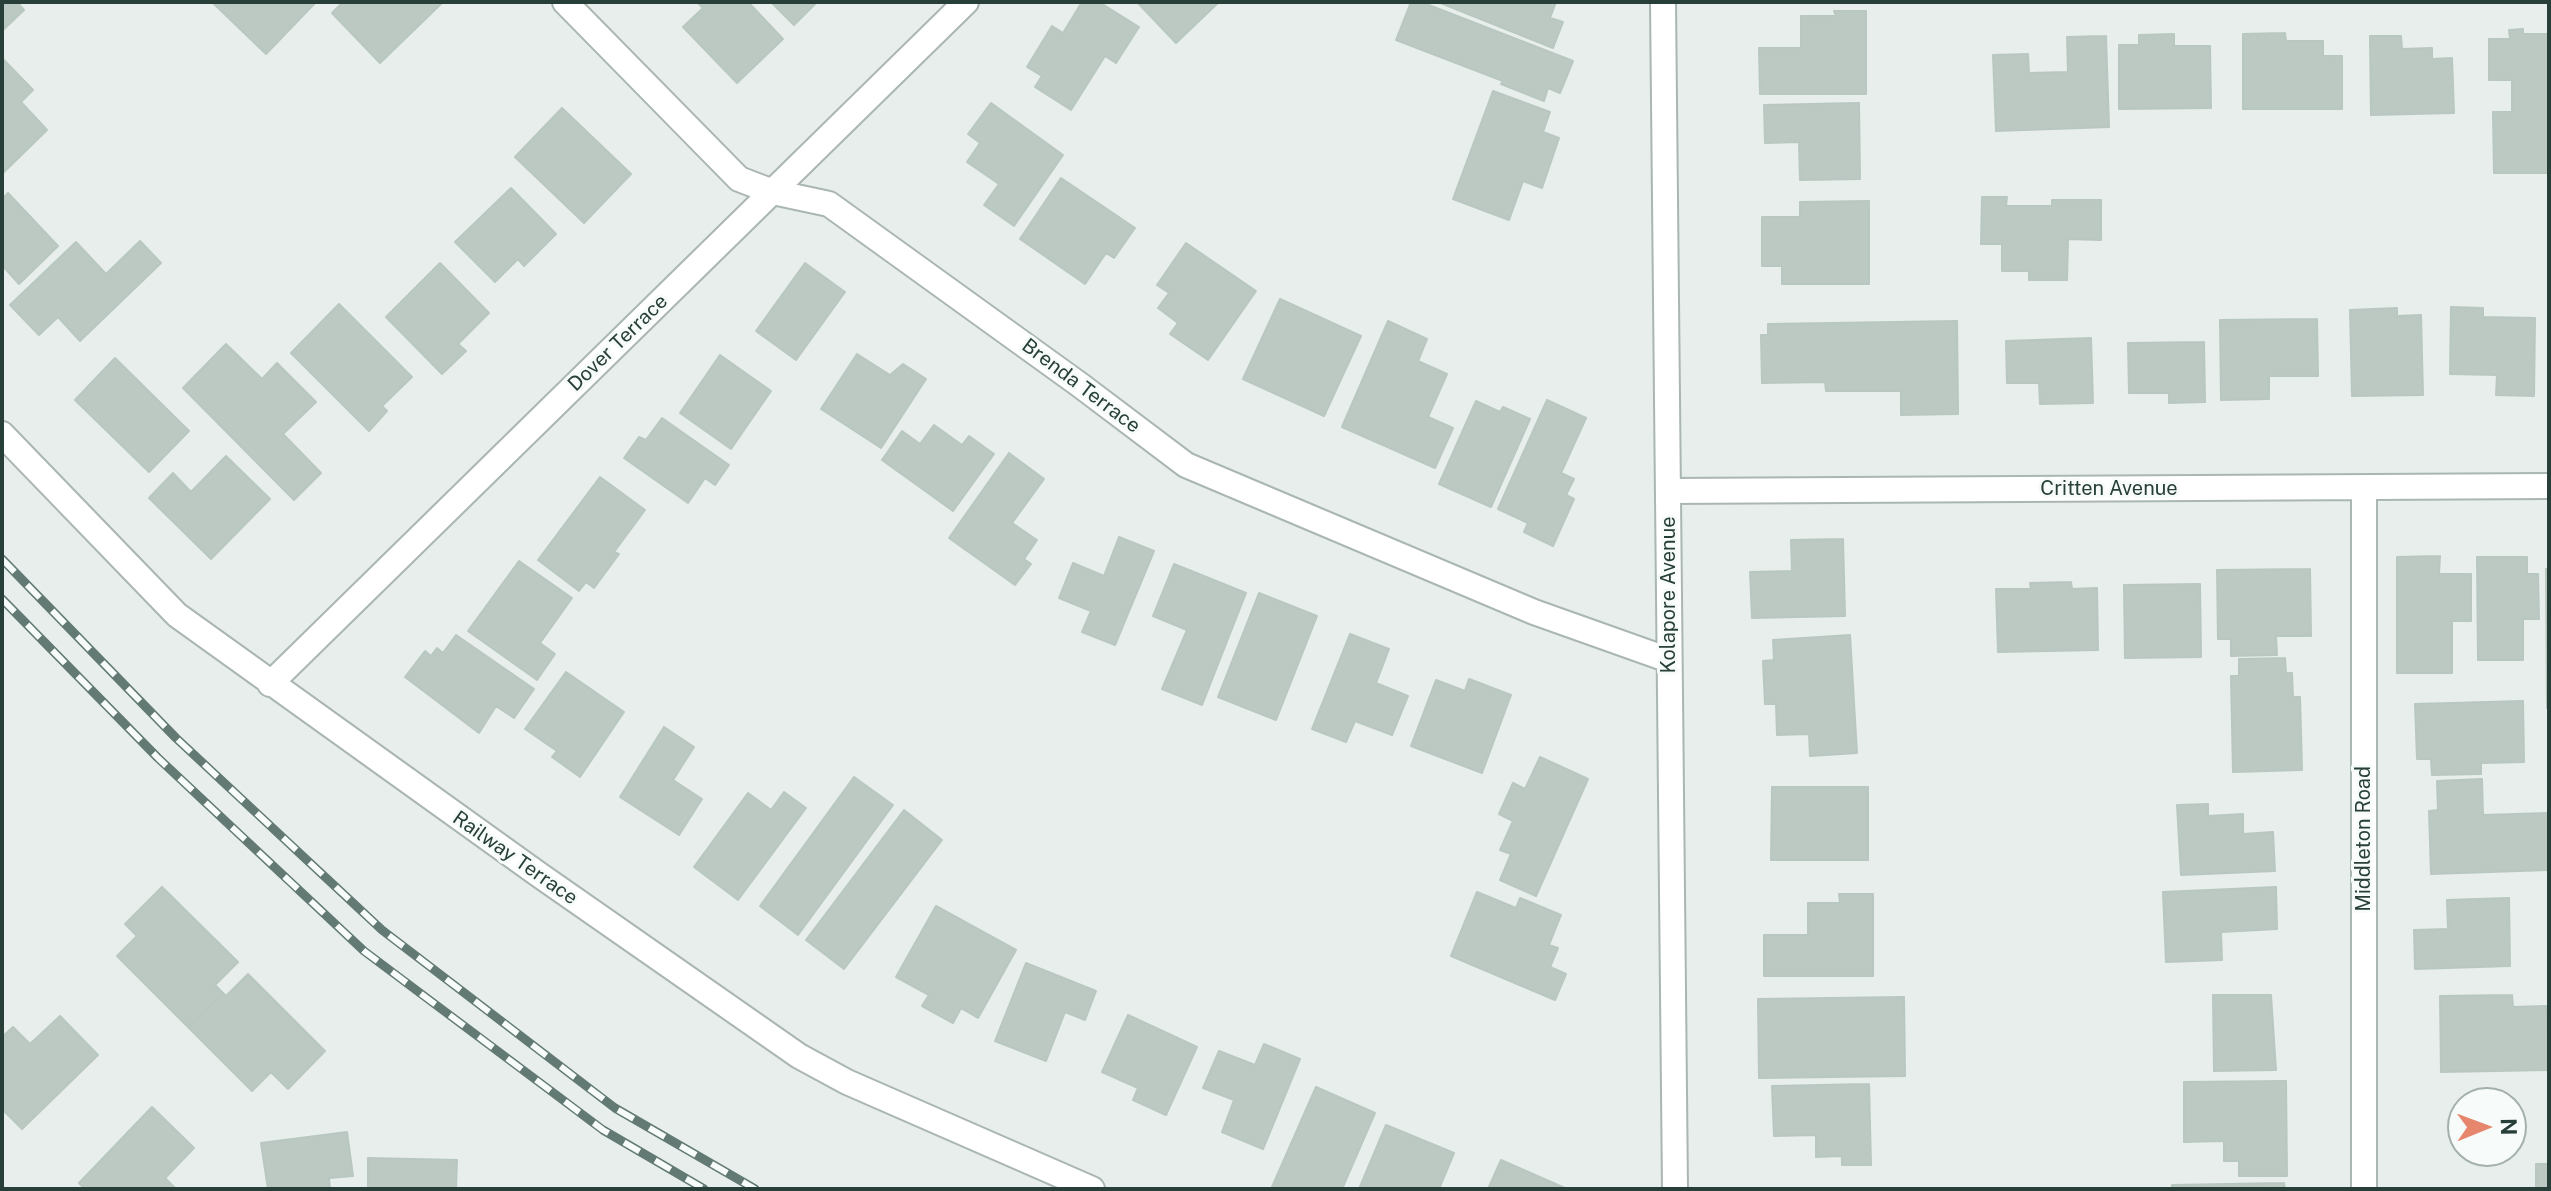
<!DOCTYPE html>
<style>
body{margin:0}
#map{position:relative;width:2551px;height:1191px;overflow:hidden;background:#e7eeeb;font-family:"Public Sans",sans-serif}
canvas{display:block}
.frame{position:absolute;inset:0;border:4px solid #273f38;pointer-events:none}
.north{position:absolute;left:2447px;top:1087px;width:80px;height:80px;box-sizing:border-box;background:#f7fbf9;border:2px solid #a4b0ac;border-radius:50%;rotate:89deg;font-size:22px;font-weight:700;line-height:32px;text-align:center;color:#273f38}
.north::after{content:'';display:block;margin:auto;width:28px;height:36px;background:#e6866c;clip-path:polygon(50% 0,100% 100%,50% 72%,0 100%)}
</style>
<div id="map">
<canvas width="2551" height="1191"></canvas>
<div class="frame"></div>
<div class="north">N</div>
</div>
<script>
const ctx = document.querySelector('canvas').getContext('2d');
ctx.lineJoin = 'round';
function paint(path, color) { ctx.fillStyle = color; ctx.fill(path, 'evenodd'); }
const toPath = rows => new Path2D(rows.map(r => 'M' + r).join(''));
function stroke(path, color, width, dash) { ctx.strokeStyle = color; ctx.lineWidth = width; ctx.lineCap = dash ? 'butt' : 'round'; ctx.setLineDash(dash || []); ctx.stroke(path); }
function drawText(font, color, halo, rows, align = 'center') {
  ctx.font = font + ' "Public Sans",sans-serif'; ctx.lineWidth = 6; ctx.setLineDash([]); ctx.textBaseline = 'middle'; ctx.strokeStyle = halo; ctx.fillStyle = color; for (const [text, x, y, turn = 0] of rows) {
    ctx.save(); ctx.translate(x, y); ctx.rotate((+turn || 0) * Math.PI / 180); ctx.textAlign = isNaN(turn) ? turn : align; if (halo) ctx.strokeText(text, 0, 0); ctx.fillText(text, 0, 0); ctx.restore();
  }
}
const building = toPath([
 [2,2,17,2,24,10,2,31,2,2],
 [212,2,316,2,266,54,212,2],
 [343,2,443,2,380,63,332,13,343,2],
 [697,2,748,2,783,39,737,83,683,27,703,8,697,2],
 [771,2,817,2,794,25,771,2],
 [1082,2,1099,2,1139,27,1116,63,1105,56,1071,110,1035,87,1042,76,1027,67,1052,26,1063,33,1082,2],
 [1137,2,1219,2,1176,43,1137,2],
 [1411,2,1421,2,1573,61,1560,93,1548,88,1544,101,1501,84,1503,81,1396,40,1411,2],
 [1438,2,1556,2,1550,18,1563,22,1553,48,1438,2],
 [1834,11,1866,11,1866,94,1760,94,1759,48,1801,48,1801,16,1836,16,1834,11],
 [2523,29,2523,34,2549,34,2549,173,2494,173,2493,112,2512,112,2512,80,2489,80,2489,39,2510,39,2509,30,2523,29],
 [2285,33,2286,41,2323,41,2323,56,2342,56,2342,109,2243,109,2243,34,2285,33],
 [2174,34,2174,46,2210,46,2211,108,2119,109,2119,45,2139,45,2139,35,2174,34],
 [2106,36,2109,127,1996,131,1993,55,2028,54,2029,73,2068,72,2067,37,2106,36],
 [2370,36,2401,36,2402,49,2432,48,2432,59,2452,58,2454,113,2371,115,2370,36],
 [2,58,33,90,21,102,47,130,2,174,2,58],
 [1493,91,1550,112,1543,132,1559,138,1542,188,1523,181,1509,220,1453,199,1493,91],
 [991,103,1063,155,1014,226,984,205,999,184,967,162,980,143,968,134,991,103],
 [1859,103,1860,179,1800,180,1799,142,1765,143,1764,105,1859,103],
 [562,108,631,174,584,223,515,157,562,108],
 [1061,178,1135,228,1114,258,1106,253,1085,284,1020,239,1061,178],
 [511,188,556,234,524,266,518,259,495,282,455,242,511,188],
 [8,193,58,246,19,284,2,265,2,199,8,193],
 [1982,197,2007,197,2006,206,2052,206,2052,200,2101,200,2101,240,2068,239,2067,280,2029,280,2029,271,2002,271,2002,244,1981,244,1982,197],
 [1869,201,1869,284,1782,284,1782,266,1762,266,1762,217,1800,217,1800,202,1869,201],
 [140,241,161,263,80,341,58,317,39,335,10,305,76,242,106,274,140,241],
 [1186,243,1256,291,1208,360,1170,334,1178,323,1158,308,1169,293,1157,285,1186,243],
 [440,263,489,313,458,344,466,351,442,374,386,317,440,263],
 [805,263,845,292,796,360,756,331,805,263],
 [1280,299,1361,336,1324,416,1243,379,1280,299],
 [339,304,412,377,382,406,387,411,369,431,291,353,339,304],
 [2451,307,2483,308,2483,317,2535,318,2534,396,2496,395,2497,375,2450,374,2451,307],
 [2397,308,2397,316,2421,315,2423,395,2352,396,2350,310,2397,308],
 [2317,319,2318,376,2269,376,2269,399,2221,400,2220,320,2317,319],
 [1388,321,1427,339,1418,361,1447,374,1428,417,1453,428,1435,468,1342,427,1388,321],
 [1957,321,1958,414,1901,415,1901,391,1826,391,1825,382,1762,383,1761,335,1768,335,1768,324,1957,321],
 [2091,338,2093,403,2040,404,2039,383,2007,383,2006,341,2091,338],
 [2204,342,2205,402,2169,403,2169,393,2129,393,2128,343,2204,342],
 [226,344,262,379,277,363,316,402,283,434,321,473,294,500,183,388,226,344],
 [857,354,890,375,903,364,926,379,881,448,821,409,857,354],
 [720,355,771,391,731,449,680,413,720,355],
 [115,358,189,431,149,472,75,400,115,358],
 [1547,400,1586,418,1561,473,1574,479,1566,495,1574,499,1553,546,1524,532,1528,523,1498,509,1547,400],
 [1476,401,1500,412,1503,407,1530,419,1491,507,1439,484,1476,401],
 [662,418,729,465,715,485,705,478,688,503,624,458,639,437,646,440,662,418],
 [934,425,962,445,969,436,994,454,953,511,882,460,902,431,920,444,934,425],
 [1009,453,1044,479,1012,523,1037,540,1024,559,1031,564,1015,585,949,538,1009,453],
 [226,456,270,499,211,559,149,498,173,473,191,492,226,456],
 [600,477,645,510,614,552,619,554,594,588,586,582,579,591,538,560,600,477],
 [1119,537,1154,551,1115,645,1082,632,1091,611,1059,598,1073,563,1104,576,1119,537],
 [1843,539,1845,616,1752,618,1750,572,1792,571,1791,540,1843,539],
 [2440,556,2439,574,2471,574,2471,621,2452,621,2452,673,2397,673,2397,557,2440,556],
 [2477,557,2527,557,2527,574,2538,574,2539,619,2523,619,2523,660,2478,660,2477,557],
 [519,561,572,598,540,643,555,654,537,680,468,631,519,561],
 [1174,564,1246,593,1202,705,1162,689,1187,630,1153,616,1174,564],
 [2310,569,2311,636,2276,636,2277,655,2231,656,2231,639,2218,639,2217,570,2310,569],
 [2546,569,2549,569,2549,708,2547,708,2546,569],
 [2071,582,2072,589,2097,588,2098,650,1998,652,1996,589,2031,589,2030,583,2071,582],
 [2200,584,2201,657,2125,658,2124,585,2200,584],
 [1259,593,1317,616,1276,720,1218,697,1259,593],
 [1350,634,1389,649,1376,683,1408,696,1392,735,1355,721,1346,742,1312,729,1350,634],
 [456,635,534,689,514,718,496,706,479,733,405,677,425,651,431,656,437,648,443,653,456,635],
 [1850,635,1857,753,1810,756,1809,734,1777,735,1776,704,1765,704,1763,661,1774,660,1773,640,1850,635],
 [2285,658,2286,673,2292,673,2293,697,2300,697,2302,770,2233,772,2231,676,2239,676,2239,659,2285,658],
 [566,672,624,712,580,777,552,757,557,751,525,729,566,672],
 [1469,679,1511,695,1482,773,1411,746,1436,680,1465,691,1469,679],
 [2523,701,2524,762,2481,763,2481,774,2432,775,2431,759,2417,759,2415,704,2523,701],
 [664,727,694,747,673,780,702,799,679,835,620,797,664,727],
 [1540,757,1588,779,1536,896,1500,880,1511,854,1500,850,1513,821,1499,814,1513,783,1525,789,1540,757],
 [854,777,893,805,798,935,760,906,854,777],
 [2482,779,2483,815,2549,813,2549,870,2431,874,2429,811,2438,810,2437,781,2482,779],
 [1772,787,1868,787,1868,860,1771,860,1772,787],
 [784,792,806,808,738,900,694,867,748,793,771,810,784,792],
 [2208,804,2208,816,2243,814,2243,834,2273,832,2275,871,2181,875,2177,805,2208,804],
 [904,810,942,840,844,969,806,940,904,810],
 [162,887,238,962,215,985,223,993,188,1027,117,956,137,936,125,924,162,887],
 [2276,887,2277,929,2221,932,2222,960,2166,962,2163,892,2276,887],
 [1477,892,1516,908,1520,898,1561,915,1549,945,1558,948,1550,967,1566,974,1555,1000,1451,956,1477,892],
 [1839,894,1873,894,1873,976,1764,976,1764,935,1808,935,1808,903,1840,903,1839,894],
 [2509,898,2510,966,2415,969,2414,930,2448,929,2447,900,2509,898],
 [936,906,1016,950,978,1018,961,1008,953,1023,922,1006,929,995,896,977,936,906],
 [1026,963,1096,991,1085,1020,1065,1012,1046,1061,995,1041,1026,963],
 [248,974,325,1051,288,1089,271,1072,252,1091,188,1027,223,993,226,996,248,974],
 [2213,995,2271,995,2276,1070,2214,1071,2213,995],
 [2512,995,2513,1007,2546,1006,2549,1070,2441,1072,2440,996,2512,995],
 [1904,997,1905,1076,1759,1078,1758,999,1904,997],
 [1128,1015,1197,1047,1166,1115,1133,1100,1138,1088,1102,1072,1128,1015],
 [60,1016,98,1055,22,1129,2,1109,2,1037,13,1027,30,1044,60,1016],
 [1264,1044,1300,1059,1263,1149,1222,1132,1234,1100,1203,1088,1219,1051,1255,1065,1264,1044],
 [2286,1081,2287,1176,2239,1176,2239,1161,2224,1161,2224,1141,2184,1142,2184,1082,2286,1081],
 [1869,1084,1871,1165,1842,1165,1842,1156,1816,1157,1816,1135,1774,1136,1772,1086,1869,1084],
 [1316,1087,1375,1113,1342,1189,1277,1189,1272,1187,1316,1087],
 [152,1107,194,1148,165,1178,176,1189,85,1189,79,1183,152,1107],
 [1386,1125,1454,1153,1439,1189,1359,1189,1386,1125],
 [347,1132,353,1176,329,1178,330,1189,268,1189,261,1143,347,1132],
 [368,1158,457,1160,456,1189,368,1189,368,1158],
 [1501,1160,1567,1189,1488,1189,1501,1160],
 [2536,1164,2549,1164,2549,1189,2536,1189,2536,1164],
 [2284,1183,2285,1189,2172,1189,2172,1185,2284,1183]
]);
const minor = toPath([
 [565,2,739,179,773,192,829,204,1080,385,1186,465,1534,612,1669,660],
 [1663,2,1675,1189],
 [2,434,177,615,538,874,799,1056,847,1082,1092,1189],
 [2364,488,2364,1189],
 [1669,491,2549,486],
 [270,684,966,2]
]);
const rail = toPath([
 [2,559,176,738,382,930,615,1108,755,1189],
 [2,599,158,758,364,951,603,1130,704,1189]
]);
const streetNames = [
 ["Dover Terrace",618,343,-44],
 ["Brenda Terrace",1081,386,37],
 ["Critten Avenue",2109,489],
 ["Kolapore Avenue",1669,595,-90],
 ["Middleton Road",2364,839,-90],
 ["Railway Terrace",515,858,35]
];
paint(building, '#bcc9c3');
stroke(building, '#b9c7c1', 2);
stroke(minor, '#aab6b2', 28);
stroke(minor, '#fff', 24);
stroke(rail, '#627a73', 9);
stroke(rail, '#f7fbf9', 6, [18]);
drawText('20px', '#273f38', '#f7fbf9', streetNames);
</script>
